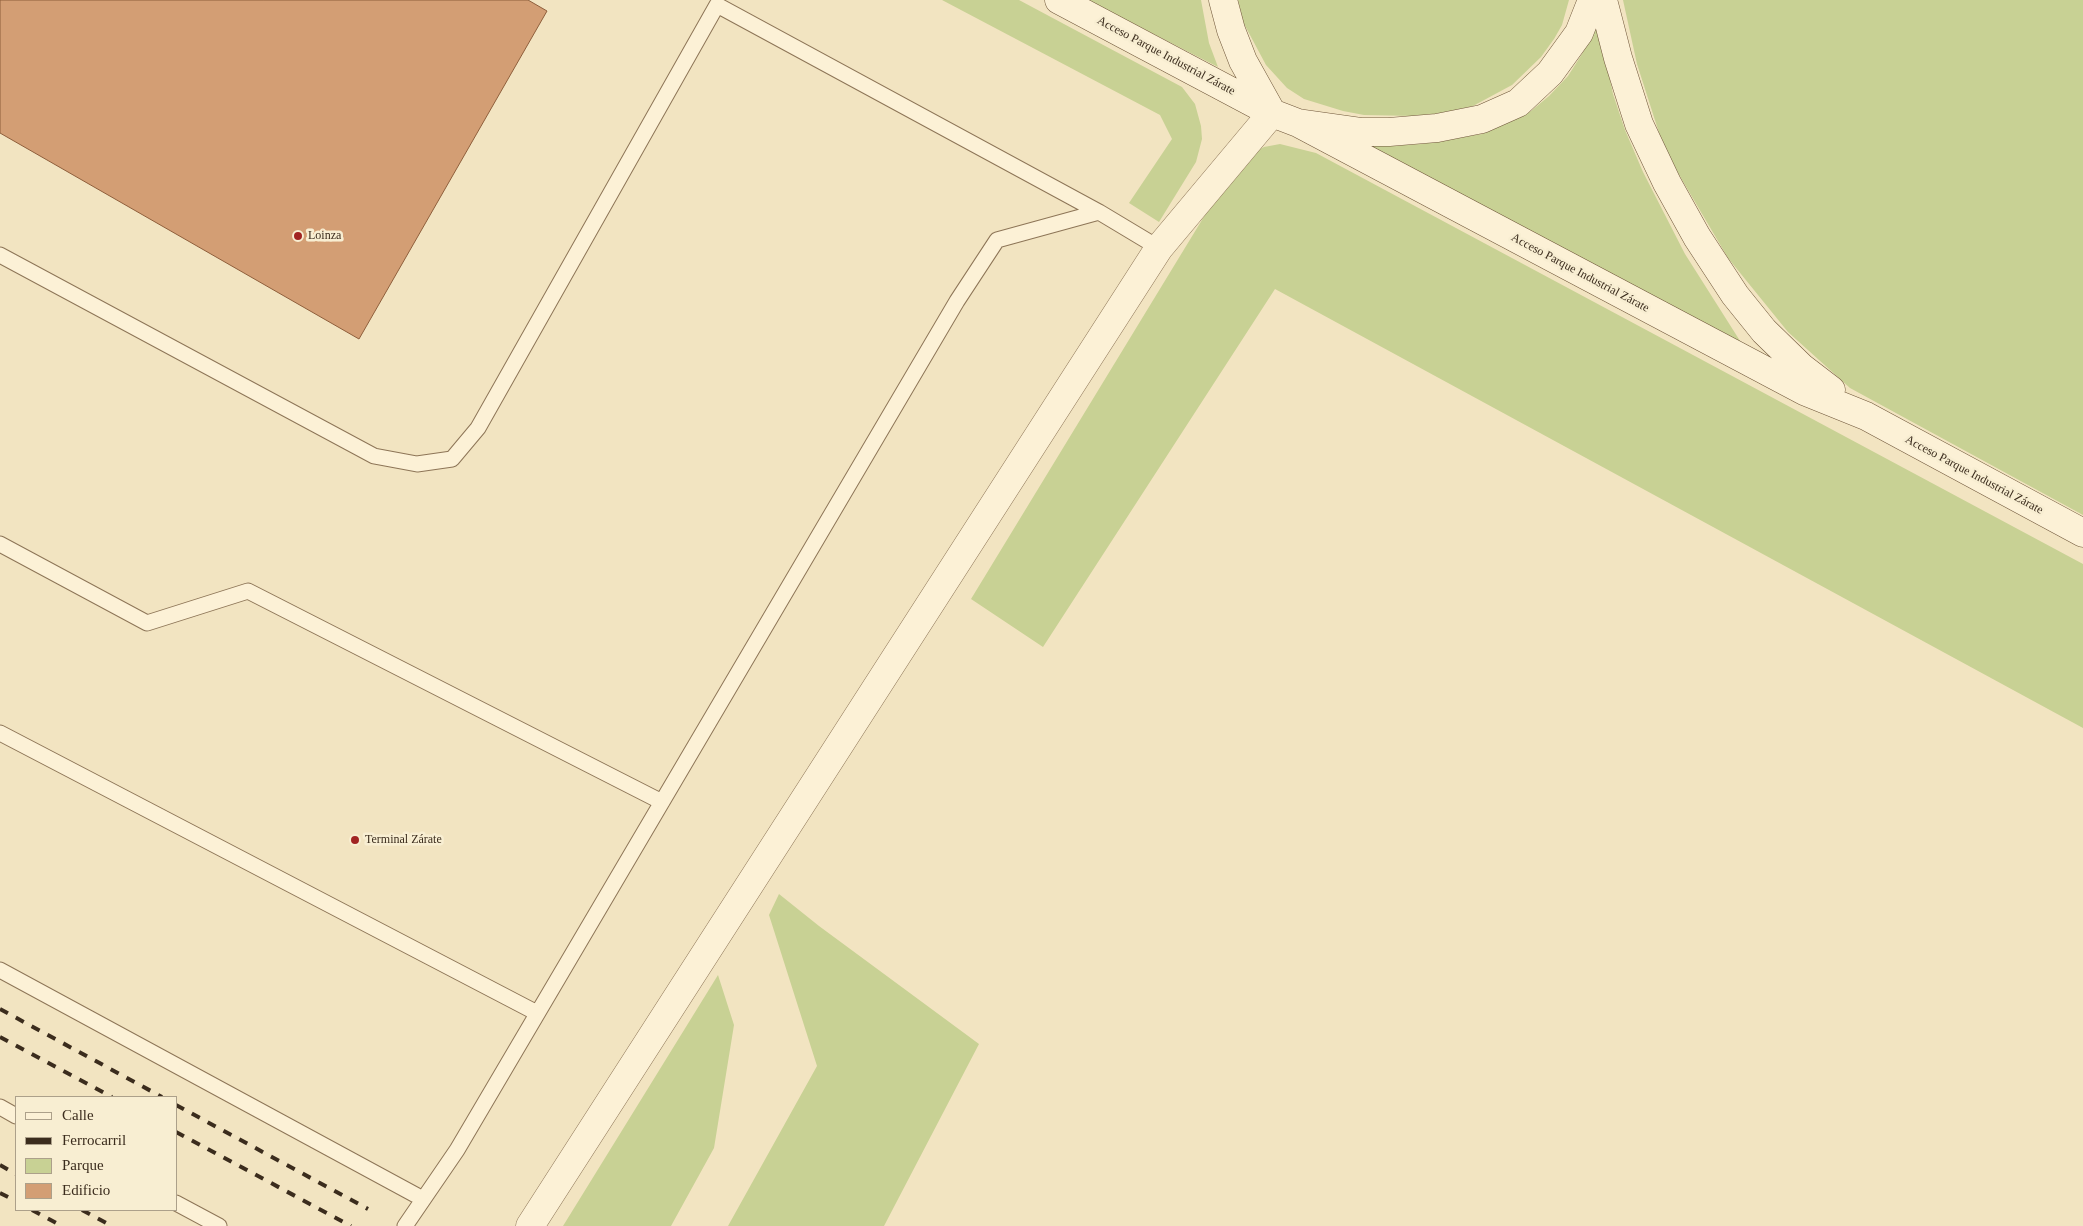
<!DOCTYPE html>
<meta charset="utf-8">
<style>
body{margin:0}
#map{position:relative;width:2083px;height:1226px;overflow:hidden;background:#f2e4c1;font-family:Georgia,serif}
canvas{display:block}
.legend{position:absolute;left:15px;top:1096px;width:162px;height:115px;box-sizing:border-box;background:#f8eed2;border:1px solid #aca08a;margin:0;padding:6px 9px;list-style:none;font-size:15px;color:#3b2c1d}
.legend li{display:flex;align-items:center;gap:10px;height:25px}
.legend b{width:25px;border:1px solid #aca08a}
</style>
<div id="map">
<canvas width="2083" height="1226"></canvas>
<ul class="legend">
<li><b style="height:6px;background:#fcf1d6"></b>Calle</li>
<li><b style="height:6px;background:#3b2c1d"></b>Ferrocarril</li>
<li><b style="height:14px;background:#c8d194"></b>Parque</li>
<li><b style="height:14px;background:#d39e74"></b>Edificio</li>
</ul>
</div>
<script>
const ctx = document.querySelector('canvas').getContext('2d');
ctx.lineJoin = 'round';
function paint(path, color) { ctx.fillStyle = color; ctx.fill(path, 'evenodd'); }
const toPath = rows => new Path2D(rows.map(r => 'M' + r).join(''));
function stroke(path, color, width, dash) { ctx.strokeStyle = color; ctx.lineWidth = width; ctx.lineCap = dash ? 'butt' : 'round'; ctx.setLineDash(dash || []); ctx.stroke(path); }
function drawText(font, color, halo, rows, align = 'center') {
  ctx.font = font + ' Georgia,serif'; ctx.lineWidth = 5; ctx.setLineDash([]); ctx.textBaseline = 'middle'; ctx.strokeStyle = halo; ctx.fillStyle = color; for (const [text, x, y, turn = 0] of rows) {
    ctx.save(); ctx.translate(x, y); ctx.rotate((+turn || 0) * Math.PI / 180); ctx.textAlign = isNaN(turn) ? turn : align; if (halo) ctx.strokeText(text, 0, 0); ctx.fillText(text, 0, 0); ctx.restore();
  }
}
const green = toPath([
 [942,0,1019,0,1182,87,1195,104,1201,126,1202,139,1196,162,1159,222,1129,203,1172,139,1160,115],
 [1087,0,1201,0,1209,43,1218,67],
 [1238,0,1569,0,1562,25,1554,39,1541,57,1512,85,1473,106,1443,113,1414,116,1364,115,1343,111,1304,99,1287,88,1266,65,1243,22],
 [1623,0,2083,0,2083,515,1850,388,1788,332,1728,258,1678,173,1661,139,1637,64],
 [1598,23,1613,94,1625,130,1643,172,1685,254,1742,344,1366,145,1388,146,1421,144,1482,134,1531,111,1549,96,1568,76,1582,54],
 [1280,144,1316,153,2083,564,2083,728,1275,289,1043,647,971,599,1219,192,1248,155,1264,147],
 [779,894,819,926,979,1044,884,1226,728,1226,817,1066,769,915],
 [718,975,734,1025,714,1148,671,1226,563,1226]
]);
const building = toPath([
 [0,0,528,0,547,11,359,339,0,133,0,0]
]);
const service = toPath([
 [0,255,374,456,417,464,452,459,478,428,717,5,1099,212,1159,248],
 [0,544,147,623,248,591,662,802],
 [0,733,537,1013],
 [0,970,423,1199],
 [0,1107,16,1116],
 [176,1203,219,1226],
 [405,1226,457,1150,957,301,997,240,1099,212]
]);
const minor = toPath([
 [530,1226,1159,248,1272,113]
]);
const secondary = toPath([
 [1059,0,1272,113],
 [1223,0,1231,30,1243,61,1272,113,1298,123,1362,132,1389,132,1437,128,1482,119,1518,103,1550,73,1579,33,1592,0],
 [1603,0,1618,58,1639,124,1667,183,1697,237,1735,295,1764,331,1801,367,1831,390],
 [1298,123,1804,391,1866,416,2083,533]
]);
const rail = toPath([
 [0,1009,162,1097],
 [0,1037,112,1097],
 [176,1105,368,1209],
 [176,1132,351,1226],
 [0,1165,16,1174],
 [0,1193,16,1201],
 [32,1210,62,1226],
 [82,1210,112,1226]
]);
const markers = [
 [298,236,5,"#a12422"],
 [355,840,5,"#a12422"]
];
const streetNames = [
 ["Acceso Parque Industrial Zárate",1166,56,28],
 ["Acceso Parque Industrial Zárate",1580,273,28],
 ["Acceso Parque Industrial Zárate",1974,475,28]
];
const poiNames = [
 ["Loinza",308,236],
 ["Terminal Zárate",365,840]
];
paint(green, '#c8d194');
paint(building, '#d39e74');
stroke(building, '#8e5e3b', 1);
stroke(service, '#8d7557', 17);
stroke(minor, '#8d7557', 29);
stroke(secondary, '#6f563a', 29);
stroke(service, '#fcf1d6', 15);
stroke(minor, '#fcf1d6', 28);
stroke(secondary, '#fcf1d6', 28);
stroke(rail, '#3b2c1d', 4, [9, 9]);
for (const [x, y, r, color] of markers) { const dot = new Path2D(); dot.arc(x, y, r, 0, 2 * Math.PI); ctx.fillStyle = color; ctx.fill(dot); stroke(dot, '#f8eed2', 2); }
drawText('12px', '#3b2c1d', '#f8eed2', streetNames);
drawText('12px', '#3b2c1d', '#f8eed2', poiNames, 'left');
</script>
